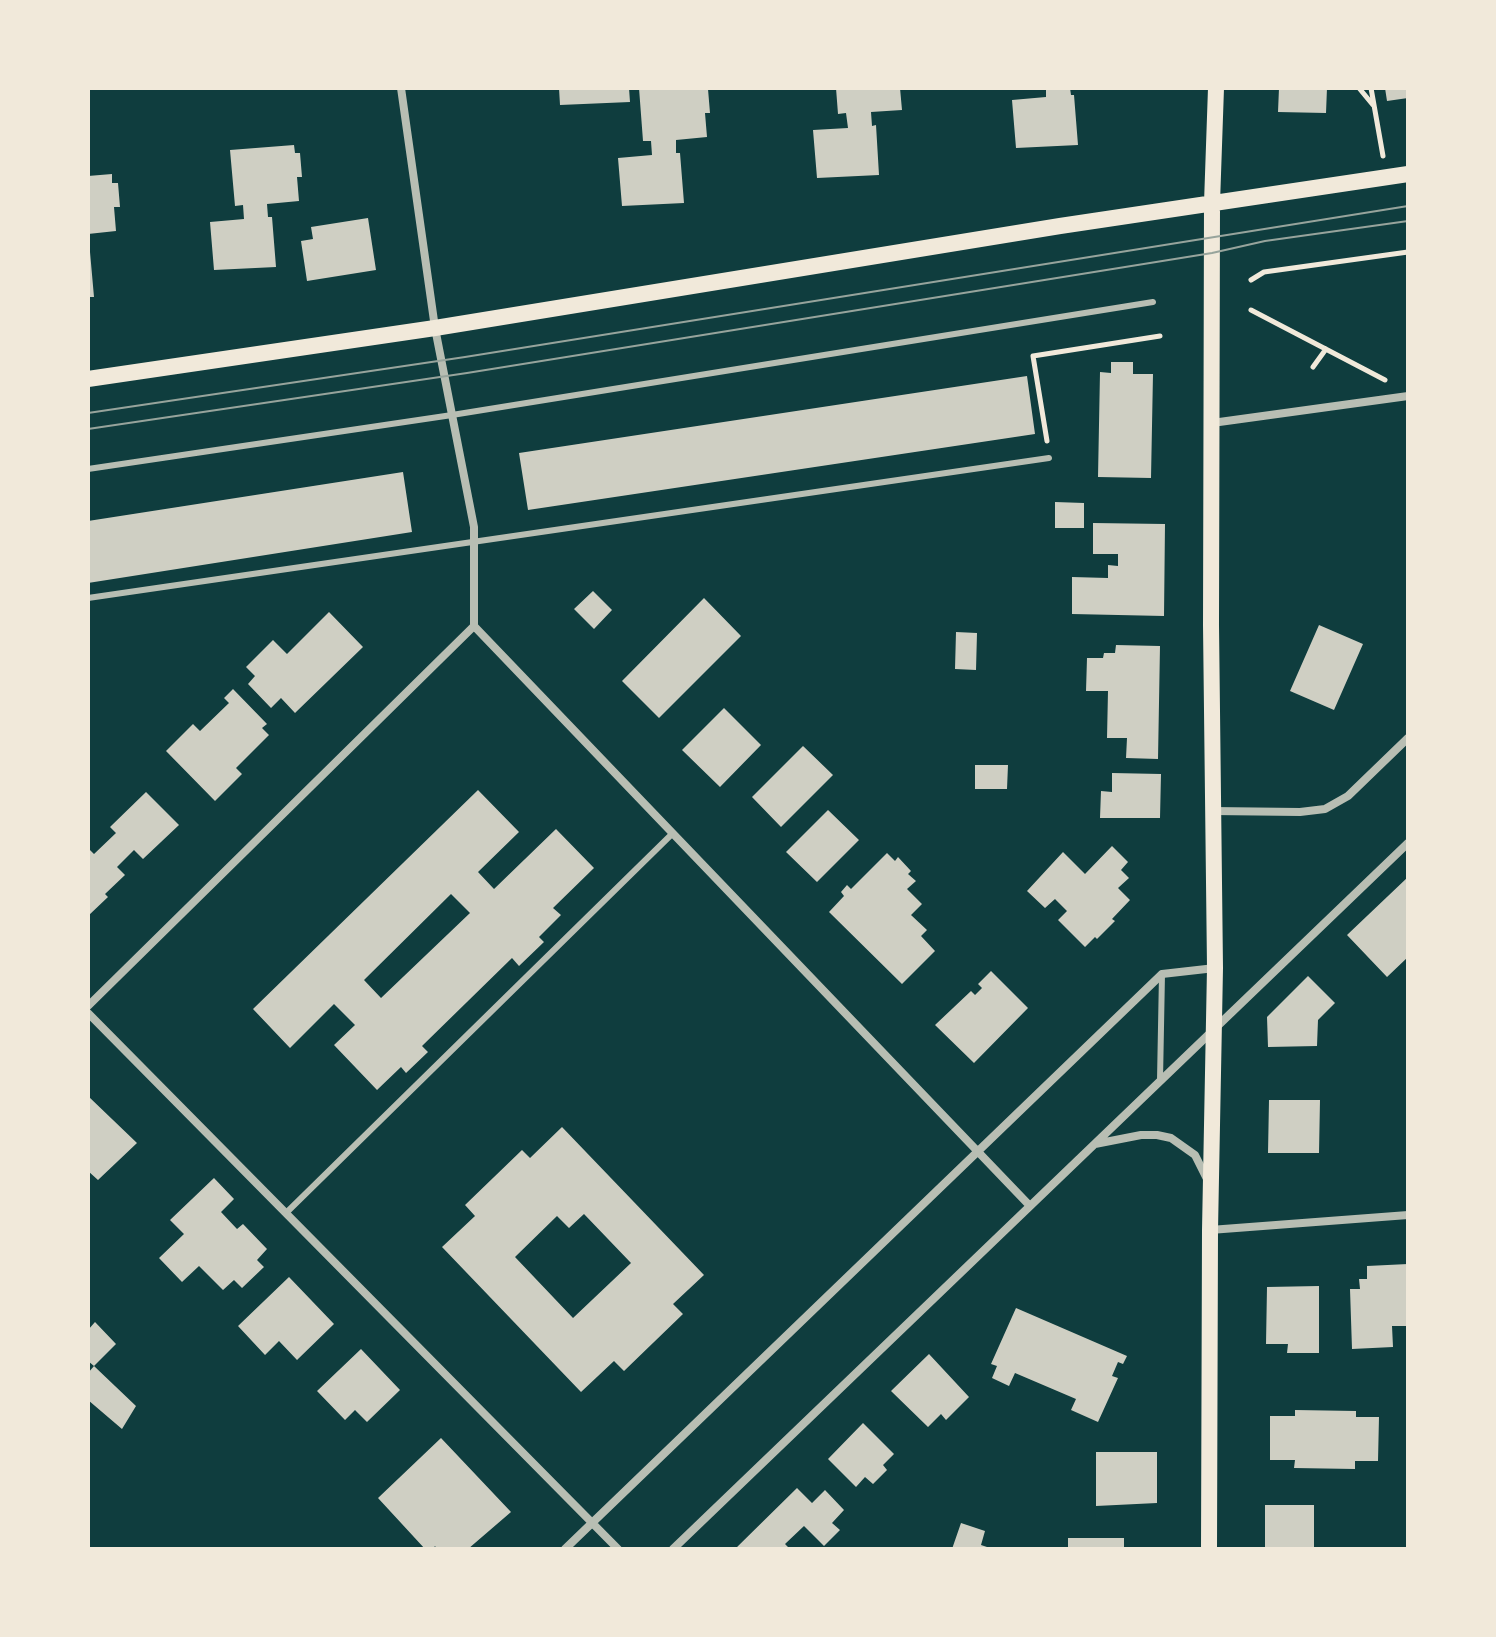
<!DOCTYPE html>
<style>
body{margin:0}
#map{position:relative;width:1496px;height:1637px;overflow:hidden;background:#0f3d3e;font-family:"Asap Condensed",sans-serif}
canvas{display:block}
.frame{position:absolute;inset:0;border:90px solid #f1e9da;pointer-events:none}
</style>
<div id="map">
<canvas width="1496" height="1637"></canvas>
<div class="frame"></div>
</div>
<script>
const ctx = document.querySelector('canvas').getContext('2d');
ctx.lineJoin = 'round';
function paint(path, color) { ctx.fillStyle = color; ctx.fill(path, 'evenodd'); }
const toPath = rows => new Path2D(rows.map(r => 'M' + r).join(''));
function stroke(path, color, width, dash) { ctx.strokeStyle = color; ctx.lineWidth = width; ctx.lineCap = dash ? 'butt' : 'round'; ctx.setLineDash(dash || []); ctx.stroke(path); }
const building = toPath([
 [559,88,629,88,630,102,560,105],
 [639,88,708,89,710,113,705,113,707,137,676,140,676,153,680,153,684,203,622,206,618,158,652,155,651,141,643,141],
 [836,88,900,88,902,110,871,112,872,126,876,125,879,175,817,178,813,130,848,128,846,113,838,114],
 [1046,88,1070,88,1071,95,1074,95,1078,145,1016,148,1012,100,1046,97],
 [1279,88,1327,88,1326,113,1278,112],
 [1385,88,1408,88,1408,98,1387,101],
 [294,145,295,153,300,153,302,177,297,177,299,201,267,204,268,217,272,217,276,267,214,270,210,222,244,219,243,205,235,206,230,150],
 [112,174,112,183,118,183,120,207,114,207,116,231,88,234,88,176],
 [368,218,376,270,307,281,301,241,313,239,311,227],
 [88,252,90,252,94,297,88,297],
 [1111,362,1133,362,1133,374,1153,374,1151,478,1098,477,1100,372,1111,373],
 [1027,376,1035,434,528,510,519,453],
 [403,472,412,532,88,583,88,521],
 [1055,502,1084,503,1084,528,1055,528],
 [1093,523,1165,524,1164,616,1072,614,1072,577,1108,578,1108,565,1118,566,1118,554,1093,554],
 [593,591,612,610,594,629,574,609],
 [704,598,741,636,659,718,622,681],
 [329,612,363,647,295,713,281,698,271,708,248,684,255,676,246,667,273,640,287,654],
 [1319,625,1363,644,1334,710,1290,691],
 [956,632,977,633,976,670,955,669],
 [1116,645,1160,646,1158,759,1126,758,1127,738,1107,738,1108,691,1086,691,1087,658,1103,658,1104,653,1115,653],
 [233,689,267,724,262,728,269,735,236,768,242,774,215,801,166,751,193,724,200,731,229,703,224,698],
 [724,708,761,745,720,787,682,750],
 [803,746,833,775,781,827,752,797],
 [975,765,1008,765,1007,789,975,789],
 [1112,773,1161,774,1160,818,1100,818,1101,791,1112,792],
 [478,790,519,832,478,872,494,889,556,829,594,868,553,908,561,915,539,937,544,942,519,966,512,958,422,1046,428,1052,406,1073,401,1067,377,1090,334,1045,355,1025,334,1004,290,1048,253,1009],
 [451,894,470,913,381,998,364,980],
 [146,792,179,825,143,859,134,850,117,867,125,875,105,894,108,897,88,916,88,848,94,854,116,833,110,827],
 [828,810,859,840,817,882,786,852],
 [1112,846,1128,862,1121,870,1129,878,1118,888,1130,900,1112,919,1115,921,1097,939,1095,937,1085,947,1058,920,1067,911,1055,899,1045,908,1027,891,1063,852,1085,874],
 [887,853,895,861,898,857,911,871,908,874,916,881,907,889,922,904,911,915,927,930,921,936,935,951,902,984,829,912,844,896,841,892,847,885,851,889],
 [1408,877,1408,957,1387,977,1347,935],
 [991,971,1028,1008,974,1063,935,1025,971,991,975,995,982,988,978,984],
 [1308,976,1335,1003,1318,1020,1317,1046,1268,1047,1267,1017],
 [88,1096,137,1143,98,1180,88,1171],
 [1269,1100,1320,1100,1319,1153,1268,1153],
 [562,1127,704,1275,673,1304,683,1314,624,1371,614,1361,581,1392,442,1247,475,1216,465,1205,522,1150,530,1158],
 [584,1214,631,1263,573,1318,515,1257,557,1216,569,1228],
 [214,1178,234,1199,221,1212,237,1229,243,1224,267,1249,257,1260,264,1267,242,1288,234,1280,223,1290,199,1266,182,1282,159,1258,184,1234,170,1220],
 [1408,1264,1408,1326,1392,1326,1393,1347,1352,1349,1350,1289,1360,1289,1359,1279,1367,1279,1367,1266],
 [289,1277,334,1324,297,1360,279,1341,265,1355,238,1326],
 [1319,1286,1319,1353,1287,1353,1288,1344,1266,1344,1267,1287],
 [1016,1308,1127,1356,1123,1364,1118,1362,1112,1376,1118,1378,1098,1422,1071,1410,1076,1399,1015,1373,1009,1386,992,1378,997,1366,991,1364],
 [95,1322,116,1344,94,1366,88,1361,88,1330],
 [361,1349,400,1390,367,1422,355,1410,345,1420,317,1391],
 [929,1354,969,1397,946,1420,941,1414,928,1427,891,1391],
 [94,1366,136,1406,122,1429,88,1400,88,1373],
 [1295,1410,1356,1411,1356,1417,1379,1417,1378,1461,1355,1461,1355,1469,1294,1468,1295,1460,1270,1460,1270,1416,1295,1416],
 [863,1423,894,1454,883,1465,887,1470,873,1484,865,1477,856,1487,828,1459],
 [441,1438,511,1512,468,1549,437,1549,435,1546,433,1549,425,1549,378,1498],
 [1096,1452,1157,1452,1157,1503,1096,1506],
 [797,1488,812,1503,825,1490,844,1510,832,1523,840,1530,824,1546,804,1526,785,1544,790,1549,735,1549],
 [1265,1505,1314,1505,1314,1549,1265,1549],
 [961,1523,985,1531,981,1545,993,1549,952,1549],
 [1068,1538,1124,1538,1124,1549,1068,1549]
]);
const path = toPath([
 [1359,88,1373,105],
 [1371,88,1383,156],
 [1251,280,1264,272,1408,252],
 [1251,310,1385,380],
 [1313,367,1326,349],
 [1047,441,1033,356,1160,336]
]);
const service = toPath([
 [88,469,452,415,1153,302],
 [88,598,1049,458],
 [1160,1080,1162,974],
 [286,1213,673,833]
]);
const minor = toPath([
 [401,88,435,328,474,527,474,626,1030,1206],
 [1212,423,1408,396],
 [1212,811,1300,812,1325,809,1348,796,1408,738],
 [88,1006,474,626],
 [88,1013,618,1549],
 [1095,1144,1141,1135,1157,1135,1171,1138,1195,1155,1207,1179],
 [1210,1230,1408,1215],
 [565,1549,1162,974,1215,968],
 [673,1549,1408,843]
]);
const secondary = toPath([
 [88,379,435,328,1060,226,1408,174],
 [1209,1549,1210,1230,1215,968,1211,625,1212,203,1216,88]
]);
const tram = toPath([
 [88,413,465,357,1408,206],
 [88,429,467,373,1212,253,1265,241,1408,221]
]);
paint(building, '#cfcfc3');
stroke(path, '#f1e9da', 5);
stroke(service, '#b8beb3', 6);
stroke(minor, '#b8beb3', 8);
stroke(secondary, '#f1e9da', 16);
stroke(tram, '#97a49c', 2);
</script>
